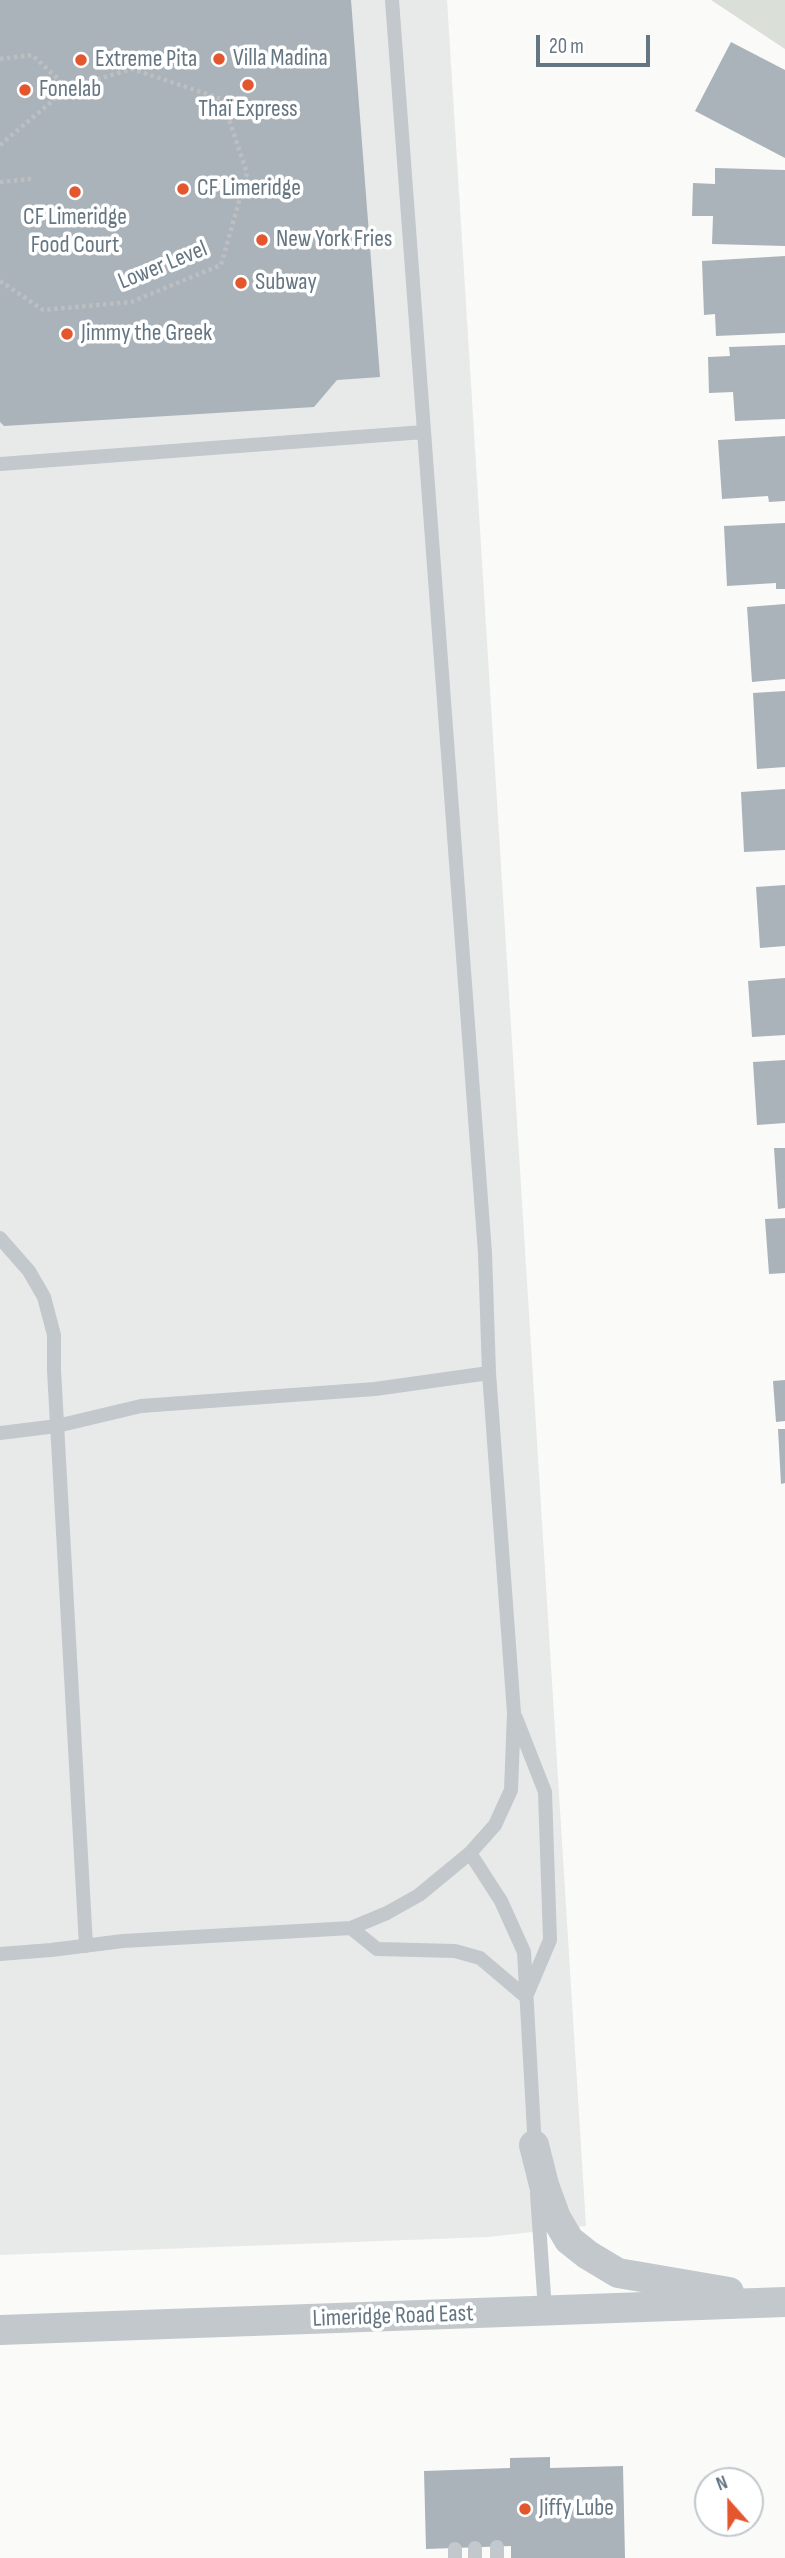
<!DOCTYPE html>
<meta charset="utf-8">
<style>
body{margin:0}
#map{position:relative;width:785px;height:2558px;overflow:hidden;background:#fafaf8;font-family:"Sofia Sans Condensed",sans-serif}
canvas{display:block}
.north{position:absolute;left:694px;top:2467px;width:70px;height:70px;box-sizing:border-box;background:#fff;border:2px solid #c1c8cd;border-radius:50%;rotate:339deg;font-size:19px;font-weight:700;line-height:28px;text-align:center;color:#657683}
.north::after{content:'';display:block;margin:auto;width:24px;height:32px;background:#e4572e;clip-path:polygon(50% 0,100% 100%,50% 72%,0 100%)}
.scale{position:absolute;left:536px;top:35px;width:114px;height:32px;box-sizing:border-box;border:4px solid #657683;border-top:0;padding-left:9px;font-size:21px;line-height:24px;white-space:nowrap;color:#657683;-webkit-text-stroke:5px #fff;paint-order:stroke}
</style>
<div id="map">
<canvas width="785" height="2558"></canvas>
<div class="north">N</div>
<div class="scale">20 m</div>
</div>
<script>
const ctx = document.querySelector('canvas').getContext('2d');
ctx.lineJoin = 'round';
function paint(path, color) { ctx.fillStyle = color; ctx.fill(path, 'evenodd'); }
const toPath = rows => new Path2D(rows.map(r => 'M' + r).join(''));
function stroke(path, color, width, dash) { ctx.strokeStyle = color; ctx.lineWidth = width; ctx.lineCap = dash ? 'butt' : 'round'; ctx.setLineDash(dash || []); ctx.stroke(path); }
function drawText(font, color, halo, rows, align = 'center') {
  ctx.font = font + ' "Sofia Sans Condensed",sans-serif'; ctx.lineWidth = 7; ctx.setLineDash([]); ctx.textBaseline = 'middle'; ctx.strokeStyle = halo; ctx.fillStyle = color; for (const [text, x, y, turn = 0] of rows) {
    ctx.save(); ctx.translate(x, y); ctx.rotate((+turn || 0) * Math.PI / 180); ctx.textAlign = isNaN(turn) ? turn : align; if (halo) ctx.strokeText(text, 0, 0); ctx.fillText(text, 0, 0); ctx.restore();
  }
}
const built = toPath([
 [0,0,447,0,586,2226,488,2237,0,2255]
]);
const green = toPath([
 [711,0,785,0,785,49]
]);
const building = toPath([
 [0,0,351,0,380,377,337,380,314,407,4,426,0,422],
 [731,42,785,70,785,158,695,111],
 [715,168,785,170,785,246,712,244,713,216,692,216,693,183,715,184],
 [785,256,785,333,716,336,715,314,704,315,702,261],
 [785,345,785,419,735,421,733,392,709,393,708,357,730,356,729,347],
 [785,436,785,501,769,502,768,496,722,499,718,440],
 [785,523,785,589,776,589,776,583,727,586,724,526],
 [785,604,785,679,752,682,747,607],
 [785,691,785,767,757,769,753,693],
 [785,789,785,850,744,852,741,792],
 [785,885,785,946,760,948,756,887],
 [785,978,785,1035,752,1037,748,981],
 [785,1060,785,1123,757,1125,753,1062],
 [774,1148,785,1148,785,1208,778,1209],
 [785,1218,785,1273,769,1274,765,1219],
 [785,1380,785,1421,776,1422,773,1381],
 [778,1429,785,1429,785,1483,781,1484],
 [550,2457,550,2468,623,2466,625,2558,511,2558,511,2546,426,2549,424,2471,510,2468,510,2458]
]);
const path = toPath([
 [0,59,32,55,68,88],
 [0,145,68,88,132,69,222,99,247,173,221,265,131,302,43,310,0,281],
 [0,182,31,179]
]);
const service = toPath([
 [0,464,424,432],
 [0,1238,29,1271,44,1297,54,1335,54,1370,86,1946],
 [0,1433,57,1426,141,1406,375,1389,489,1373],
 [516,1718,545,1792,550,1940,528,1992],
 [470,1853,501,1901,524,1952,535,2149],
 [351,1928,377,1949,455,1951,480,1958,526,1997],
 [0,1954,51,1950,123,1941,351,1928,387,1913,419,1895,470,1853,495,1825,511,1790,514,1713,489,1373,485,1253,392,0],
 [537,2194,545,2310],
 [497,2547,497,2558],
 [475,2548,475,2558],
 [455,2549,455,2558]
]);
const minor = toPath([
 [534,2145,544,2185,556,2218,569,2240,588,2255,618,2273,729,2292],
 [0,2330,785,2302]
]);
const markers = [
 [219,59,7,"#e4572e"],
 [81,60,7,"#e4572e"],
 [248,85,7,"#e4572e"],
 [25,90,7,"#e4572e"],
 [183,189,7,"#e4572e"],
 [75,192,7,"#e4572e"],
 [262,240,7,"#e4572e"],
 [241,283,7,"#e4572e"],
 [67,334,7,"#e4572e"],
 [525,2509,7,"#e4572e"]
];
const poiNames = [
 ["Villa Madina",233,59],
 ["Extreme Pita",95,60],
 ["Fonelab",39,90],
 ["Thaï Express",248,110,"center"],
 ["CF Limeridge",197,189],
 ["CF Limeridge",75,218,"center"],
 ["Food Court",75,246,"center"],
 ["New York Fries",276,240],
 ["Subway",255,283],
 ["Jimmy the Greek",81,334],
 ["Jiffy Lube",539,2509]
];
const streetNames = [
 ["Lower Level",163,266,-22],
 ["Limeridge Road East",393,2317,-2]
];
paint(built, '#e8e9e9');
paint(green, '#dadfd7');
paint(building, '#aab3b9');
stroke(path, '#bbbfc2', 4.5, [3.5, 3.5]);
stroke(service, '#c3c8cc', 14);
stroke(minor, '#c3c8cc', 30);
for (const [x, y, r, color] of markers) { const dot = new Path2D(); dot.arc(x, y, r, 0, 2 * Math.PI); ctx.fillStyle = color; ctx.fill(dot); stroke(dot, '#fff', 2.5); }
drawText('24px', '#657683', '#fff', poiNames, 'left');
drawText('24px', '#657683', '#fff', streetNames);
</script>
